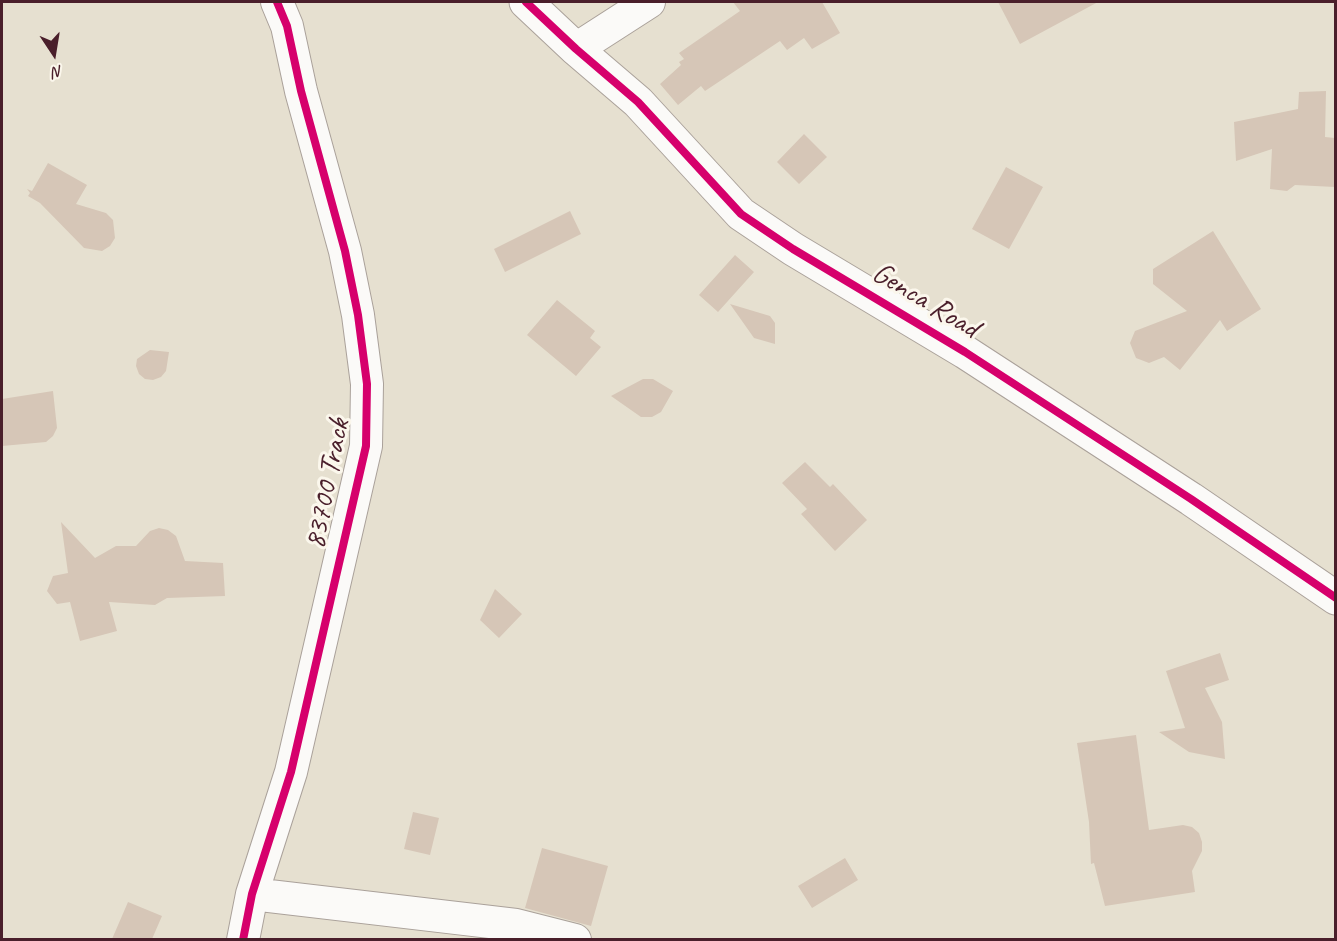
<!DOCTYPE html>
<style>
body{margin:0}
#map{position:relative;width:1337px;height:941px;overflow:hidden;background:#e6e0d0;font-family:Caveat,sans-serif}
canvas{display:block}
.frame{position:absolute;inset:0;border:3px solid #4a1f2b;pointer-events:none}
.north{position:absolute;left:24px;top:24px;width:60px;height:60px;-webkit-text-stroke:4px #fbf7ec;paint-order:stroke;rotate:168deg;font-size:16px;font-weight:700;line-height:24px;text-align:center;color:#4a1f2b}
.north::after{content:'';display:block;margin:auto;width:21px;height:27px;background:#4a1f2b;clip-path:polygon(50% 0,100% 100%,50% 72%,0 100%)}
</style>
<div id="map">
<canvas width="1337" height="941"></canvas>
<div class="frame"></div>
<div class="north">N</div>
</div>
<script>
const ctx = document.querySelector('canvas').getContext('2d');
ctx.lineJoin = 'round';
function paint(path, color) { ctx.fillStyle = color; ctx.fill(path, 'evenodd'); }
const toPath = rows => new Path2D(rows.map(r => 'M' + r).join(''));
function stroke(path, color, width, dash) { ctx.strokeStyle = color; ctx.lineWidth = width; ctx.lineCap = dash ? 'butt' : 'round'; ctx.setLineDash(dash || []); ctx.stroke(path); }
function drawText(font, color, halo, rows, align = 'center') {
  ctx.font = font + ' Caveat,sans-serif'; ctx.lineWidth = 6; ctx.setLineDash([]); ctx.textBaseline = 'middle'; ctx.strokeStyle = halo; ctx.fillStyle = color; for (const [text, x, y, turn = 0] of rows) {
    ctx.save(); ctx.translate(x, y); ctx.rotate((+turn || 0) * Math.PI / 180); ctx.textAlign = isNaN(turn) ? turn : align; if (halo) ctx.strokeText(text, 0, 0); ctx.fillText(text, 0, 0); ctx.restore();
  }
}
const building = toPath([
 [733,2,822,2,840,33,812,49,804,38,787,50,780,41,705,91,701,86,678,105,660,84,681,65,679,62,684,59,679,53,740,11],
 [998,2,1098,2,1020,44],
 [1326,91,1325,137,1335,138,1335,187,1295,185,1287,191,1270,189,1272,149,1236,161,1234,122,1298,109,1299,92],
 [804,134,827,157,799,184,777,162],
 [48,163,87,185,76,204,106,213,113,220,115,238,110,246,102,251,84,248,40,203,28,196,30,193,27,189,32,191],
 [1006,167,1043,187,1009,249,972,229],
 [570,211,581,234,505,272,494,249],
 [1213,231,1261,309,1227,331,1220,320,1180,370,1164,357,1149,363,1136,358,1130,343,1135,331,1187,311,1153,284,1153,269],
 [735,255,754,272,718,312,699,295],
 [557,300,595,331,590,338,601,347,576,376,527,335],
 [730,304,770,316,775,323,775,344,754,338],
 [150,350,169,352,166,371,161,377,153,380,145,379,139,374,136,366,137,359],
 [643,379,653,379,673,391,661,412,652,417,641,417,611,396],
 [53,391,57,428,53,436,46,442,2,446,2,399],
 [805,462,830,487,833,484,867,520,835,551,801,514,807,509,782,483],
 [61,522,95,558,116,546,136,546,150,531,159,528,168,530,176,536,185,561,223,563,225,596,167,598,155,605,109,602,117,631,80,641,70,602,57,604,47,591,53,576,68,573],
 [495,589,522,614,499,638,480,620],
 [1220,653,1229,680,1205,688,1222,722,1225,759,1189,752,1159,732,1185,728,1166,671],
 [1136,735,1149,830,1183,825,1192,827,1199,833,1202,842,1202,851,1192,871,1195,892,1105,906,1094,863,1091,864,1089,822,1077,743],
 [413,812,439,818,430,855,404,849],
 [542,848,608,866,591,926,525,908],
 [845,858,858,880,812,908,798,886],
 [128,902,162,916,152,939,112,939]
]);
const minor = toPath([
 [576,49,649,2],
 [252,894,516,925,575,940],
 [243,940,252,894,291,772,366,446,367,384,358,315,345,251,301,91,287,26,277,2]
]);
const tertiary = toPath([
 [526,2,576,49,638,102,741,214,793,249,965,352,1191,499,1336,598]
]);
const cycleway = toPath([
 [526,2,576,49,638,102,741,214,793,249,965,352,1191,499,1336,598],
 [243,940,252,894,291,772,366,446,367,384,358,315,345,251,301,91,287,26,277,2]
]);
const streetNames = [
 ["Genca Road",925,301,31],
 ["83700 Track",328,484,-79]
];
paint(building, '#d6c6b7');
stroke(minor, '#aaa19a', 34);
stroke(tertiary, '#aaa19a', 35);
stroke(minor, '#fbfaf8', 32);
stroke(tertiary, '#fbfaf8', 33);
stroke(cycleway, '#d6006c', 8);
drawText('30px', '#4a1f2b', '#fbf7ec', streetNames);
</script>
